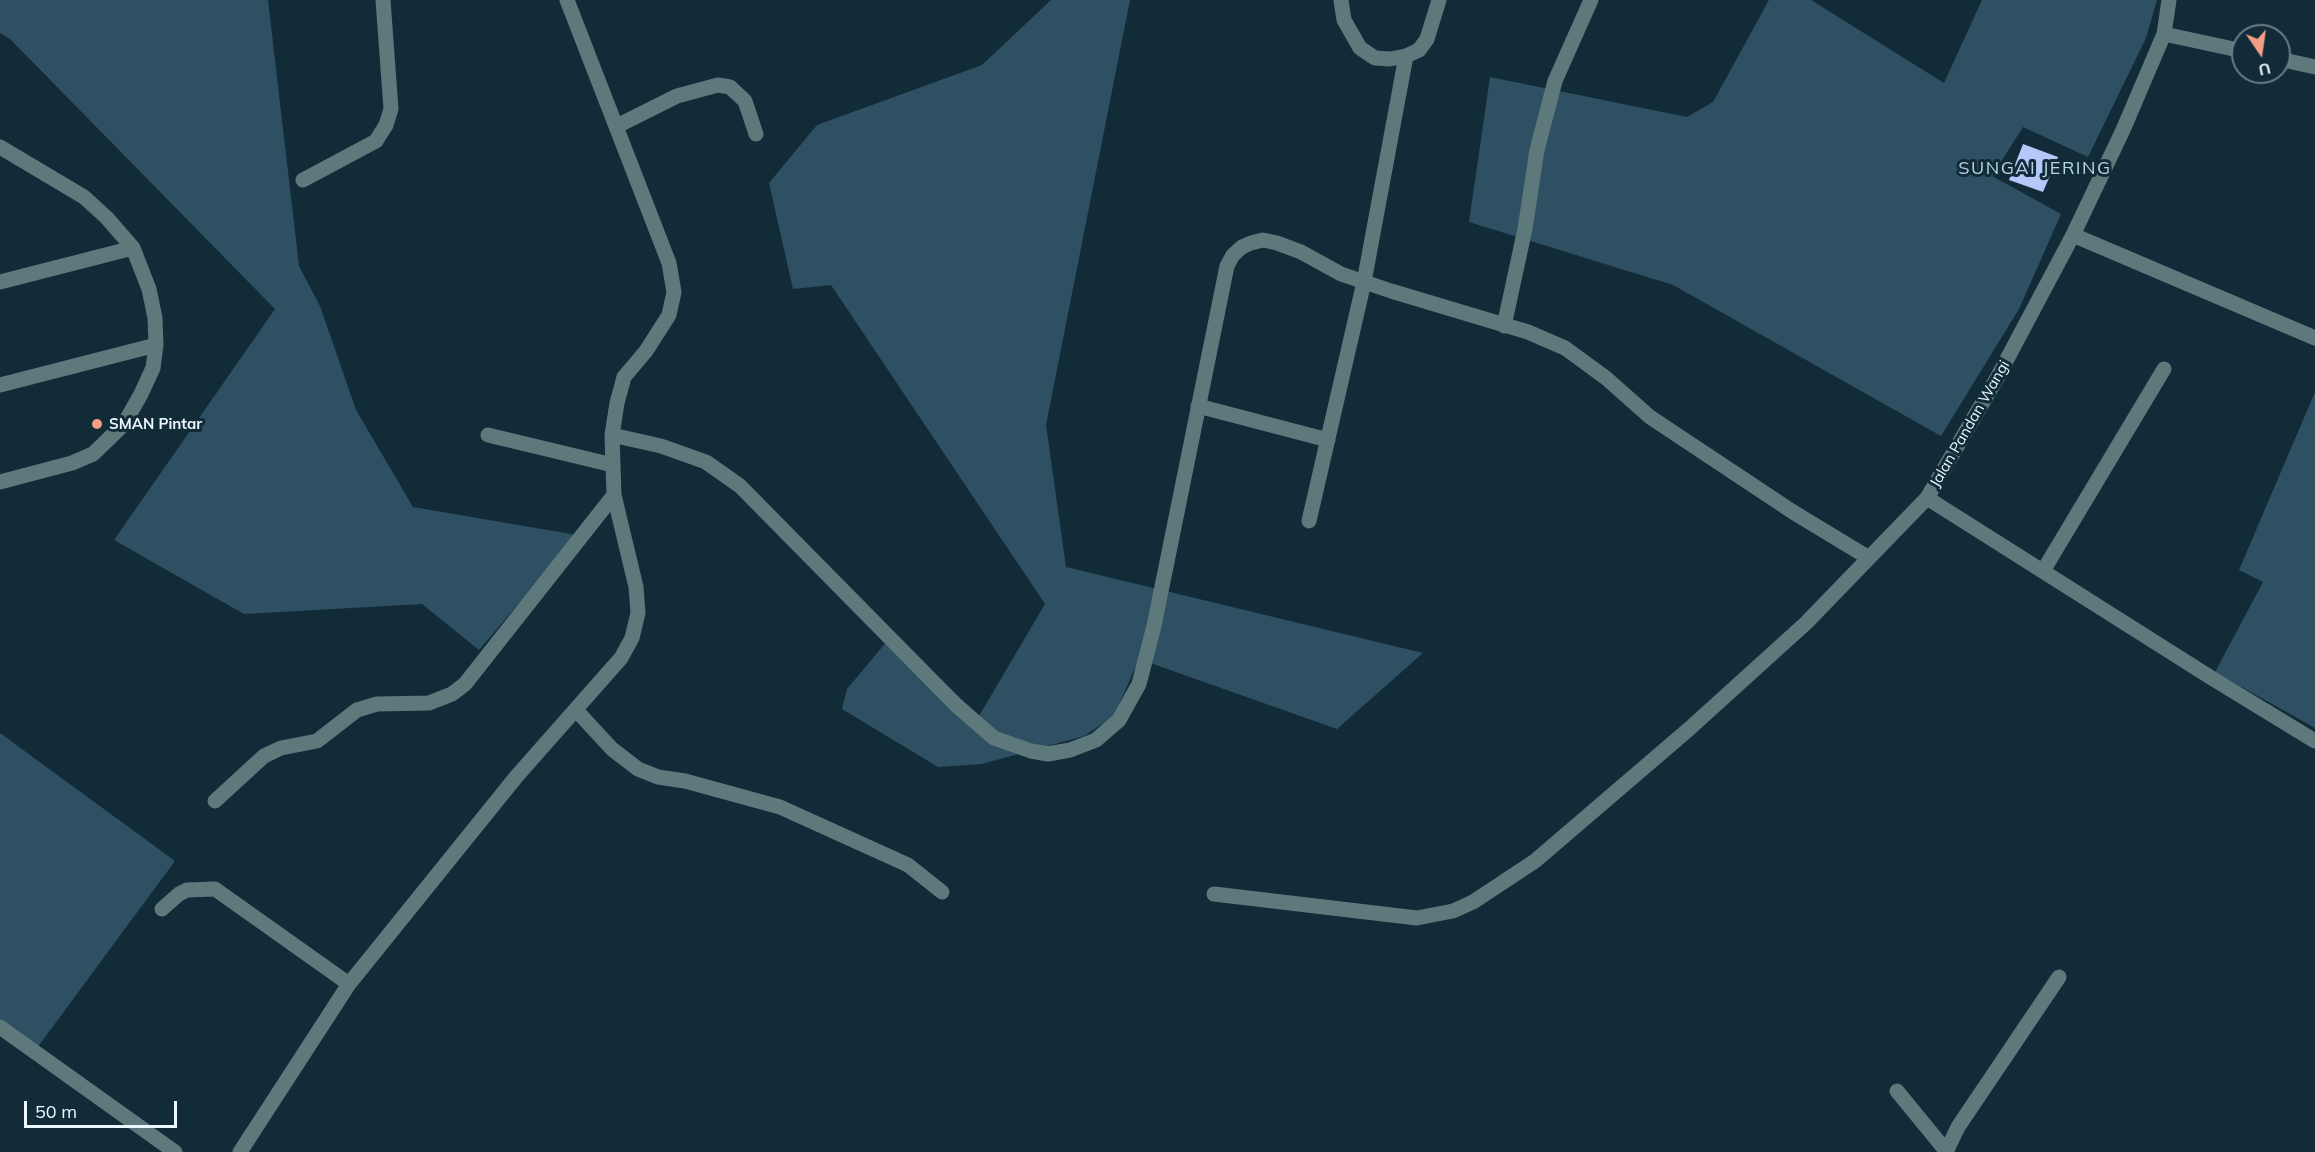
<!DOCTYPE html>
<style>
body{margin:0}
#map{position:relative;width:2315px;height:1152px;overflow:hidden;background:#112b39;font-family:Mulish,sans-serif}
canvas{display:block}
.north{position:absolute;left:2231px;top:24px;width:60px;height:60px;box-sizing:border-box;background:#112b39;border:2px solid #687d88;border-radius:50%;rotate:167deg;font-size:16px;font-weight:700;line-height:24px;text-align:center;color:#eaf7fe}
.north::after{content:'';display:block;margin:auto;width:21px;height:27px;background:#f49e86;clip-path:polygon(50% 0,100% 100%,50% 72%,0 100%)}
.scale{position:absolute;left:24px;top:1101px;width:153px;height:27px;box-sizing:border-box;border:3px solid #eaf7fe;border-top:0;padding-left:8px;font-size:18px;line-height:21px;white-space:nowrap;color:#eaf7fe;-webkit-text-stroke:4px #112b39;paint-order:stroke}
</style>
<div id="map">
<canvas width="2315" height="1152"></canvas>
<div class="north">U</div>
<div class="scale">50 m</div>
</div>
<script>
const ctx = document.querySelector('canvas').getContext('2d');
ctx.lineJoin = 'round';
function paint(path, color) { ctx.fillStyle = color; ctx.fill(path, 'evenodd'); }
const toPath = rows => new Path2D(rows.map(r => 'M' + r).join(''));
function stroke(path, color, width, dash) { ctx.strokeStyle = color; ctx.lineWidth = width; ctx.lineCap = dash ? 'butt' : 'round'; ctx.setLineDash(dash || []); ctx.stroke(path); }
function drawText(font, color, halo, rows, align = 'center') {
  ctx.font = font + ' Mulish,sans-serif'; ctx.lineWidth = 6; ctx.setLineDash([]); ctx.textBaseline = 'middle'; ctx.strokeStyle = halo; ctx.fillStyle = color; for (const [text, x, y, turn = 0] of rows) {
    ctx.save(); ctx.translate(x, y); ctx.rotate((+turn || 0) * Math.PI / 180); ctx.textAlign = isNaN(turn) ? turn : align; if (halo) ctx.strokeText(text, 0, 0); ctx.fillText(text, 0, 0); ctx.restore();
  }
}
const green = toPath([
 [0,0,268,0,299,266,320,306,356,410,413,507,577,535,479,650,422,604,244,614,114,540,275,309,9,38,0,33],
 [1051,0,1130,0,1046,425,1066,567,1423,653,1337,729,1139,659,1114,716,1084,736,982,764,938,767,842,709,847,689,893,634,979,716,1045,604,831,285,793,289,769,183,817,125,982,65],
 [1769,0,1811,0,1944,83,1982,0,2157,0,2146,38,2088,157,2023,127,1992,176,2061,214,2019,309,1941,436,1673,285,1469,222,1490,77,1687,117,1713,102],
 [2315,392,2315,728,2215,672,2263,582,2239,570],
 [0,733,175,861,37,1048,0,1021]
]);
const building = toPath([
 [2023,144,2058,157,2043,192,2009,180]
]);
const minor = toPath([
 [1341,0,1344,20,1360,48,1375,58,1390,59,1406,56,1419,50,1427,39,1439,0],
 [2169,0,2164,34,2123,130,2073,235,1997,378,1927,498,2210,677,2315,741],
 [2164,34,2243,51],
 [2279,59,2315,67],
 [617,126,677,96,718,85,730,87,745,101,756,134],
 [0,147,84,197,107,218,133,248,149,289,155,318,156,345,153,368,141,394,124,424,93,454,72,463,0,482],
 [303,180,376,141,386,125,391,109,383,0],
 [2073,235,2315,338],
 [0,282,133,248],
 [1504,326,1525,229,1537,150,1555,81,1591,0],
 [0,385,156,345],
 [1198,406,1328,440],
 [488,435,613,465],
 [612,435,661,446,706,462,740,486,956,705,994,738,1031,751,1048,754,1070,750,1096,740,1119,720,1139,684,1154,626,1227,266,1233,255,1242,247,1251,243,1263,240,1277,243,1301,252,1341,274,1391,291,1528,332,1565,348,1606,378,1650,417,1793,512,1869,558],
 [1309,521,1364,282,1406,56],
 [2043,571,2164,369],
 [576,710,612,749,638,769,658,777,685,781,780,807,908,865,942,892],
 [215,801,264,756,281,748,317,741,357,710,377,704,429,703,452,694,465,684,614,495],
 [1214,894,1417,918,1453,911,1473,902,1535,861,1689,729,1806,623,1927,498],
 [162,909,179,894,187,890,215,889,349,984],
 [0,1027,175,1152],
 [1897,1091,1947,1152],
 [240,1152,349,984,516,777,621,658,632,638,638,613,636,587,614,495,612,435,617,403,624,377,646,351,669,315,674,292,669,263,567,0],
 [1946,1152,1958,1127,2059,977]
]);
const markers = [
 [97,424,6,"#f49e86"]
];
const poiNames = [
 ["SMAN Pintar",109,424]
];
const streetNames = [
 ["Jalan Pandan Wangi",1970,424,-60]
];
const quarterNames = [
 ["SUNGAI JERING",2035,169]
];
paint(green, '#2f5062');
paint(building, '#b4c9f9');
stroke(minor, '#5d797b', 15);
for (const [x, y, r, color] of markers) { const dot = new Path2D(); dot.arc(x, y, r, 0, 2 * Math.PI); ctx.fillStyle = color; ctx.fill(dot); stroke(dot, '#112b39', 2); }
drawText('bold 15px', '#eaf7fe', '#112b39', poiNames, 'left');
drawText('15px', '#eaf7fe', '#112b39', streetNames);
ctx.letterSpacing = '1.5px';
drawText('18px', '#b7d5e7', '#112b39', quarterNames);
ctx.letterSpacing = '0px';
</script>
